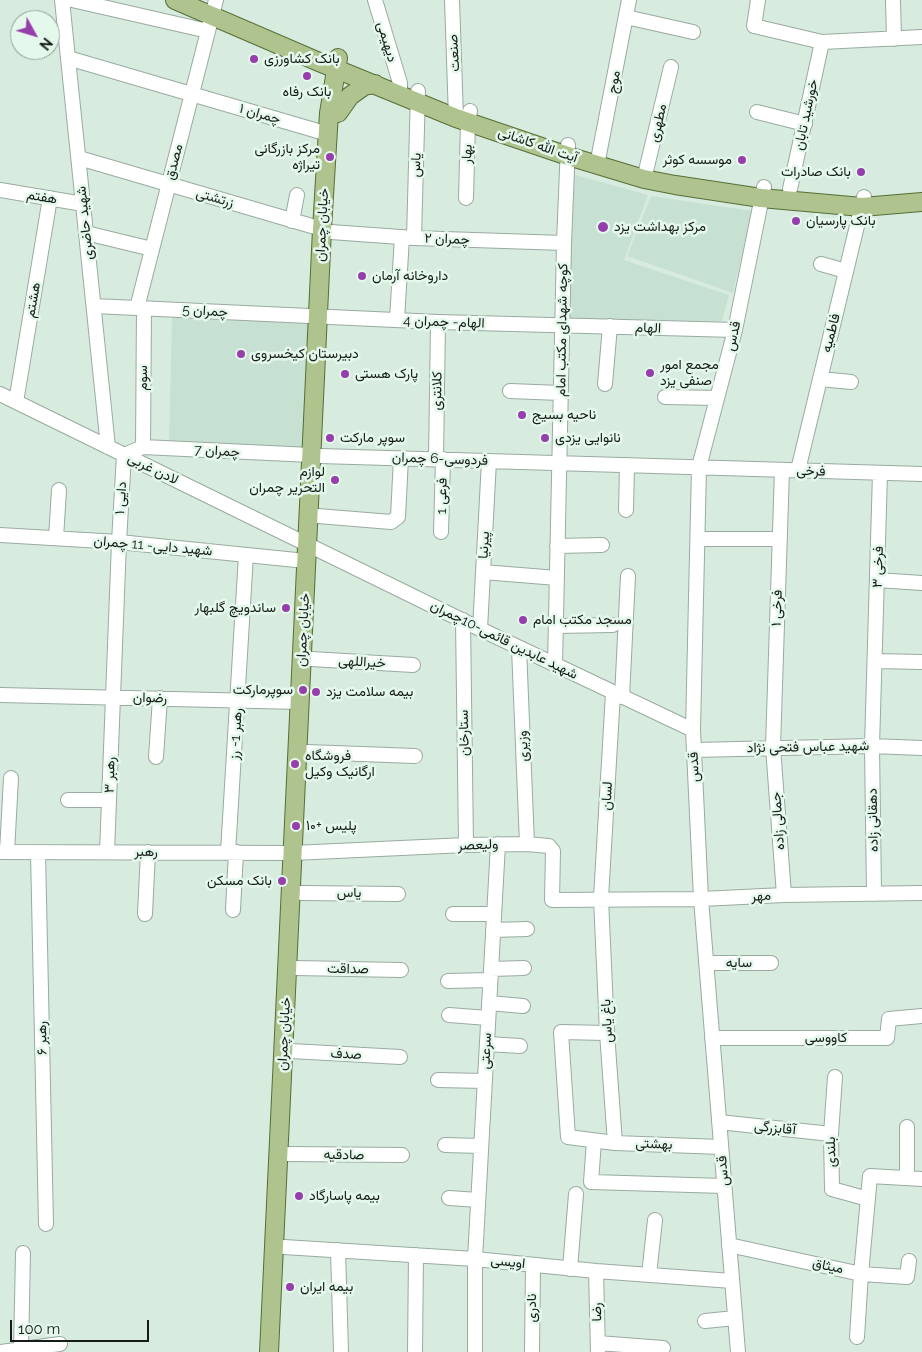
<!DOCTYPE html>
<meta charset="utf-8">
<style>
body{margin:0}
#map{position:relative;width:922px;height:1352px;overflow:hidden;background:#d8ebdf;font-family:Raleway,sans-serif}
canvas{display:block}
.north{position:absolute;left:10px;top:10px;width:50px;height:50px;box-sizing:border-box;background:#e5f8ec;border:1px solid #92a097;border-radius:50%;rotate:129deg;font-size:14px;font-weight:700;line-height:20px;text-align:center;color:#151b17}
.north::after{content:'';display:block;margin:auto;width:18px;height:22px;background:#963fac;clip-path:polygon(50% 0,100% 100%,50% 72%,0 100%)}
.scale{position:absolute;left:10px;top:1320px;width:139px;height:22px;box-sizing:border-box;border:2px solid #151b17;border-top:0;padding-left:6px;font-size:15px;line-height:18px;white-space:nowrap;color:#151b17;-webkit-text-stroke:4px #e5f8ec;paint-order:stroke}
</style>
<div id="map">
<canvas width="922" height="1352"></canvas>
<div class="north">N</div>
<div class="scale">100 m</div>
</div>
<script>
const ctx = document.querySelector('canvas').getContext('2d');
ctx.lineJoin = 'round';
function paint(path, color) { ctx.fillStyle = color; ctx.fill(path, 'evenodd'); }
const toPath = rows => new Path2D(rows.map(r => 'M' + r).join(''));
function stroke(path, color, width, dash) { ctx.strokeStyle = color; ctx.lineWidth = width; ctx.lineCap = dash ? 'butt' : 'round'; ctx.setLineDash(dash || []); ctx.stroke(path); }
function drawText(font, color, halo, rows, align = 'center') {
  ctx.font = font + ' Raleway,Vazirmatn,sans-serif'; ctx.lineWidth = 5; ctx.setLineDash([]); ctx.textBaseline = 'middle'; ctx.strokeStyle = halo; ctx.fillStyle = color; for (const [text, x, y, turn = 0] of rows) {
    ctx.save(); ctx.translate(x, y); ctx.rotate((+turn || 0) * Math.PI / 180); ctx.textAlign = isNaN(turn) ? turn : align; if (halo) ctx.strokeText(text, 0, 0); ctx.fillText(text, 0, 0); ctx.restore();
  }
}
const built = toPath([
 [572,174,648,195,624,260,729,295,722,321,568,320],
 [651,196,752,211,733,293,627,256],
 [172,317,312,322,307,450,169,445]
]);
const minor = toPath([
 [62,0,108,447],
 [72,0,208,31],
 [375,0,400,83,400,95],
 [452,0,456,118],
 [758,0,754,26,822,42,922,37],
 [893,0,894,39],
 [626,17,693,32],
 [68,58,328,134],
 [757,112,805,124],
 [79,158,322,229],
 [597,165,629,0],
 [644,179,671,67],
 [790,189,822,42],
 [0,190,83,204],
 [466,198,468,122,470,111],
 [292,221,297,195],
 [331,232,414,238,564,243],
 [86,233,152,249],
 [414,238,418,91],
 [821,264,846,271],
 [94,306,438,322,735,330],
 [137,308,216,0],
 [397,320,402,237],
 [820,379,851,382],
 [605,384,610,326],
 [510,391,560,393],
 [0,394,480,629,693,730],
 [665,397,717,398],
 [16,402,50,198],
 [143,447,144,308],
 [320,456,922,474],
 [436,459,438,322],
 [782,470,773,747,784,895],
 [798,470,864,197],
 [626,510,627,465],
 [318,516,391,522,398,517,401,458],
 [441,532,443,459],
 [0,535,119,542,306,561],
 [56,538,59,490],
 [698,539,780,539],
 [557,546,602,545],
 [483,572,557,578],
 [877,580,922,583],
 [463,620,466,845],
 [556,626,613,625],
 [480,629,489,461],
 [519,648,527,844],
 [311,659,413,665],
 [875,661,922,662],
 [555,665,564,243,568,145],
 [613,693,601,898,607,1033,615,1143],
 [0,695,300,702],
 [622,697,628,576],
 [694,750,872,746,922,748],
 [307,752,415,756],
 [156,757,160,698],
 [68,800,109,800],
 [0,852,293,853,466,845,527,844,549,846,553,851,552,900,701,899,784,895,922,893],
 [7,852,11,778],
 [38,852,46,1224],
 [107,852,119,542,124,455,143,447,311,455],
 [228,852,246,555],
 [300,893,398,894],
 [874,894,872,746,880,473],
 [233,910,236,852],
 [145,914,148,852],
 [453,914,494,914],
 [493,930,527,929],
 [706,963,771,963],
 [295,968,401,970],
 [491,969,524,968],
 [448,981,490,980],
 [489,1003,523,1006],
 [449,1015,488,1018],
 [607,1033,561,1032,568,1137,615,1143,721,1147],
 [712,1038,887,1038,889,1019,922,1016],
 [487,1044,520,1046],
 [291,1051,400,1057],
 [835,1077,831,1134,832,1189,868,1199],
 [438,1080,485,1081],
 [719,1122,831,1134],
 [907,1127,907,1178],
 [594,1141,591,1182,724,1186],
 [445,1145,481,1146],
 [287,1154,402,1155],
 [449,1198,478,1200],
 [729,1245,861,1274,907,1277,909,1261],
 [284,1247,475,1259,596,1271,732,1281],
 [338,1250,341,1352],
 [570,1269,576,1194],
 [596,1271,598,1352],
 [649,1275,655,1220],
 [705,1321,735,1318],
 [857,1337,861,1274,870,1176,922,1179],
 [598,1343,663,1348],
 [0,1352,60,1344],
 [21,1352,23,1253],
 [415,1352,416,1255],
 [475,1352,475,1259,498,844],
 [532,1352,533,1265],
 [738,1352,701,899,693,730,699,467,735,330,764,187]
]);
const major = toPath([
 [175,0,319,62,456,118,568,156,644,179,675,185,761,198,862,207,922,202],
 [338,113,350,96,364,86,375,84],
 [269,1352,322,229,329,113,338,58]
]);
const markers = [
 [254,59,5,"#963fac"],
 [307,76,5,"#963fac"],
 [330,157,5,"#963fac"],
 [742,160,5,"#963fac"],
 [861,172,5,"#963fac"],
 [796,221,5,"#963fac"],
 [603,227,6,"#963fac"],
 [362,276,5,"#963fac"],
 [241,354,5,"#963fac"],
 [650,373,5,"#963fac"],
 [345,374,5,"#963fac"],
 [522,415,5,"#963fac"],
 [330,438,5,"#963fac"],
 [545,438,5,"#963fac"],
 [335,480,5,"#963fac"],
 [286,608,5,"#963fac"],
 [523,620,5,"#963fac"],
 [303,690,5,"#963fac"],
 [316,692,5,"#963fac"],
 [295,764,5,"#963fac"],
 [296,826,5,"#963fac"],
 [282,881,5,"#963fac"],
 [299,1196,5,"#963fac"],
 [290,1287,5,"#963fac"]
];
const streetNames = [
 ["دیهیمی",387,42,74],
 ["صنعت",454,53,-93],
 ["موج",614,82,-80],
 ["چمران ۱",260,114,16],
 ["خورشید تابان",806,115,-78],
 ["مطهری",658,123,-77],
 ["آیت الله کاشانی",538,145,19],
 ["بهار",467,154,-88],
 ["مصدق",174,162,-76],
 ["یاس",416,165,-88],
 ["هفتم",42,197,10],
 ["زرتشتی",215,198,16],
 ["شهید حاضری",85,223,-96],
 ["خیابان چمران",322,225,-87],
 ["چمران ۲",447,239,2],
 ["هشتم",33,300,-80],
 ["چمران 5",205,311,3],
 ["الهام- چمران 4",444,322,2],
 ["الهام",648,328,2],
 ["کوچه شهدای مکتب امام",562,330,-89],
 ["فاطمیه",831,333,-76],
 ["قدس",733,336,-77],
 ["سوم",143,378,-90],
 ["کلانتری",437,391,-89],
 ["چمران 7",217,451,3],
 ["فردوسی-6 چمران",440,459,2],
 ["لادن غربی",153,469,26],
 ["فرخی",811,471,2],
 ["فرعی 1",442,496,-89],
 ["دایی ۱",121,498,-86],
 ["پیرنیا",484,545,-87],
 ["شهید دایی- 11 چمران",153,546,5],
 ["فرخی ۳",878,567,-88],
 ["فرخی ۱",777,608,-88],
 ["خیابان چمران",303,630,-87],
 ["شهید عابدین قائمی-10چمران",504,640,26],
 ["خیراللهی",362,662,3],
 ["رضوان",150,698,1],
 ["ستارخان",464,733,-91],
 ["رهبر 1- رز",236,734,-86],
 ["وزیری",523,746,-92],
 ["شهید عباس فتحی نژاد",808,747,-1],
 ["قدس",694,767,-93],
 ["رهبر ۳",110,775,-88],
 ["لسان",607,796,-87],
 ["دهقانی زاده",873,820,-91],
 ["جمالی زاده",778,821,-94],
 ["ولیعصر",478,845,-2],
 ["رهبر",146,852],
 ["یاس",349,893],
 ["مهر",761,896,-3],
 ["سایه",739,963],
 ["صداقت",348,969,1],
 ["باغ یاس",607,1021,-93],
 ["خیابان چمران",284,1034,-87],
 ["رهبر ۶",42,1038,-91],
 ["کاووسی",826,1038],
 ["سرعتی",486,1051,-87],
 ["صدف",346,1054,3],
 ["آقابزرگی",775,1128,6],
 ["بهشتی",654,1144,2],
 ["بلندی",831,1152,-91],
 ["صادقیه",344,1155,1],
 ["قدس",723,1171,-95],
 ["اویسی",508,1262,6],
 ["میثاق",828,1266,12],
 ["نادری",532,1308,-90],
 ["رضا",597,1312,-91]
];
const poiNames = [
 ["بانک کشاورزی",264,59],
 ["بانک رفاه",307,92,"center"],
 ["مرکز بازرگانی",320,149,"right"],
 ["تیراژه",320,165,"right"],
 ["موسسه کوثر",732,160,"right"],
 ["بانک صادرات",851,172,"right"],
 ["بانک پارسیان",806,221],
 ["مرکز بهداشت یزد",614,227],
 ["داروخانه آرمان",372,276],
 ["دبیرستان کیخسروی",251,354],
 ["مجمع امور",660,365],
 ["صنفی یزد",660,381],
 ["پارک هستی",355,374],
 ["ناحیه بسیج",532,415],
 ["سوپر مارکت",340,438],
 ["نانوایی یزدی",555,438],
 ["لوازم",325,472,"right"],
 ["التحریر چمران",325,488,"right"],
 ["ساندویچ گلبهار",276,608,"right"],
 ["مسجد مکتب امام",533,620],
 ["سوپرمارکت",293,690,"right"],
 ["بيمه سلامت يزد",326,692],
 ["فروشگاه",305,756],
 ["ارگانیک وکیل",305,772],
 ["پلیس +۱۰",306,826],
 ["بانک مسکن",272,881,"right"],
 ["بیمه پاسارگاد",309,1196],
 ["بیمه ایران",300,1287]
];
paint(built, '#c6e1d1');
stroke(minor, '#99aba0', 16);
stroke(major, '#566e35', 20);
stroke(minor, '#fff', 14);
stroke(major, '#afc38f', 18);
for (const [x, y, r, color] of markers) { const dot = new Path2D(); dot.arc(x, y, r, 0, 2 * Math.PI); ctx.fillStyle = color; ctx.fill(dot); stroke(dot, '#e5f8ec', 2); }
drawText('14px', '#151b17', '#e5f8ec', streetNames);
drawText('14px', '#151b17', '#e5f8ec', poiNames, 'left');
</script>
